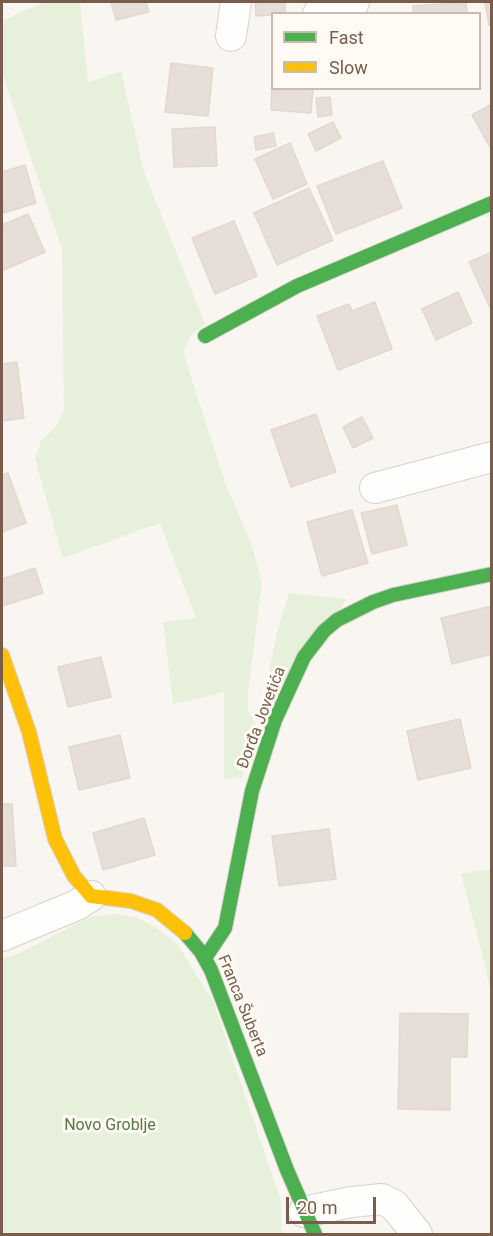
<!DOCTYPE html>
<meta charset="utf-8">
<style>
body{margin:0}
#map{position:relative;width:493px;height:1236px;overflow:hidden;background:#f9f5f0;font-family:Roboto,sans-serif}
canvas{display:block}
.frame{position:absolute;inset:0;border:3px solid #7a5c4d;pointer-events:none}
.legend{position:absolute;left:271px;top:12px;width:210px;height:78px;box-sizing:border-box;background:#fffaf3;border:2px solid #cabbb1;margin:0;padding:8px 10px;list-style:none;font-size:18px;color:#7a5c4d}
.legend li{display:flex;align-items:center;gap:12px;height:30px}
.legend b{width:30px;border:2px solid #cabbb1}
.scale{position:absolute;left:286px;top:1197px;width:90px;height:27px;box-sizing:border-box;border:3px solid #7a5c4d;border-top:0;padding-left:8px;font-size:18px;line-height:21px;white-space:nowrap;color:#7a5c4d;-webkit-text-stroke:4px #fffaf3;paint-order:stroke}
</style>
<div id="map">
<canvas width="493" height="1236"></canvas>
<div class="frame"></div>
<ul class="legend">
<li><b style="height:8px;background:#4caf50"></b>Fast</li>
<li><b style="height:8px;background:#ffc107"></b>Slow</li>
</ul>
<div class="scale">20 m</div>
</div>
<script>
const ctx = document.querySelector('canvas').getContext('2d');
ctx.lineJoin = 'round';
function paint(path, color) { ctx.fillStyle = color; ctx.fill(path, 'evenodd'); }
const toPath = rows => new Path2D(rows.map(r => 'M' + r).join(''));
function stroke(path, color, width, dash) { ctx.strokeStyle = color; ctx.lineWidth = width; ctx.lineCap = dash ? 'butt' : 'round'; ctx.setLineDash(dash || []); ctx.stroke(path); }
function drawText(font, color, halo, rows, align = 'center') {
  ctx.font = font + ' Roboto,sans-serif'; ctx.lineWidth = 6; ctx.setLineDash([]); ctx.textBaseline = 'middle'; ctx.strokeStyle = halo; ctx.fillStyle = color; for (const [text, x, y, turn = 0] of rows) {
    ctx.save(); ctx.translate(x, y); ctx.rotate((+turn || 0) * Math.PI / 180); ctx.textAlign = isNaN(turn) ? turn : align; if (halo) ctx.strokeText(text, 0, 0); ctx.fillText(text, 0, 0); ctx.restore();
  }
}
const green = toPath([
 [44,2,80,2,88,82,121,71,144,172,205,324,192,334,183,352,225,483,251,543,262,583,248,692,248,710,261,735,241,778,224,779,224,692,173,704,163,622,196,618,160,523,63,558,35,459,41,441,56,426,64,411,62,249,2,73,2,21],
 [289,593,347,599,264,709,265,691,277,633],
 [491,869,492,869,491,1016,491,995,485,965,461,874],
 [113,914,136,917,157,928,177,944,213,1001,281,1201,281,1228,284,1234,2,1234,2,959,18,954,90,917]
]);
const building = toPath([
 [111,2,146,2,149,12,116,20,111,2],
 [255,2,285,2,285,14,256,16,255,2],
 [466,2,467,14,413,14,413,6,466,2],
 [485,2,492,2,492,25,489,25,485,2],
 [171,63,213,68,208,116,165,112,171,63],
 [272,84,272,88,313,88,311,113,271,110,272,84],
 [330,97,332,115,318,117,316,98,330,97],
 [492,104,492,151,472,115,492,104],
 [333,122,341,138,316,151,308,134,333,122],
 [215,127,217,166,174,167,172,129,215,127],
 [273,133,276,146,256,150,254,137,273,133],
 [290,143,307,184,273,199,255,159,290,143],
 [383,161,402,208,336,234,317,186,383,161],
 [25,165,36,203,4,213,2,203,2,172,25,165],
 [309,188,333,240,277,265,254,213,309,188],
 [28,214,45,252,4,270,2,264,2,225,28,214],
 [234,221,257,276,215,294,192,238,234,221],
 [492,252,492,312,469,262,492,252],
 [458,292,472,323,436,340,422,309,458,292],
 [375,302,392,349,338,370,317,316,349,304,352,311,375,302],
 [17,362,24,418,2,421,2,364,17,362],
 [316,414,336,472,291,487,271,430,316,414],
 [362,417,373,438,353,448,343,427,362,417],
 [8,473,26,523,2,532,2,475,8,473],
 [397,505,407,545,372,554,361,513,397,505],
 [352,510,368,563,322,576,307,522,352,510],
 [35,568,43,593,2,606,2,579,35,568],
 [492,606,492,654,452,664,441,618,492,606],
 [101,657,111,697,68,707,58,667,101,657],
 [460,719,471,768,418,780,407,731,460,719],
 [120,735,130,778,79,790,69,747,120,735],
 [2,804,12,804,16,866,2,866,2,804],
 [144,818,155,855,103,870,93,833,144,818],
 [329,829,336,879,279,886,272,836,329,829],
 [400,1013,468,1014,467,1057,450,1057,450,1110,398,1109,400,1013]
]);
const street = toPath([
 [318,14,354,2],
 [231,36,236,2],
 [375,488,492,457],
 [2,936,77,905,91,896],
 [304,1212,351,1202,382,1199,394,1205,417,1234]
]);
const fast = toPath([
 [205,336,297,286,492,203],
 [185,933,201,952,211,970,287,1170,315,1234],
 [205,958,225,928,252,791,275,720,304,657,324,631,337,620,373,602,393,595,492,574]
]);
const slow = toPath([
 [2,655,29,732,55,839,74,876,91,896,131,901,157,910,185,933]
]);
const streetNames = [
 ["Đorđa Jovetića",262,718,-69],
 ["Franca Šuberta",242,1006,68]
];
const parkNames = [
 ["Novo Groblje",110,1126]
];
paint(green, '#e7f0db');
paint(building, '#e6ded7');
stroke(building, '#e2d8d2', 1.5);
stroke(street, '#d7d1cb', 32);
stroke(fast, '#d9d2cb', 16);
stroke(slow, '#d9d2cb', 16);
stroke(street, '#fefefd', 30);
stroke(fast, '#4caf50', 14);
stroke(slow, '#ffc107', 14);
drawText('16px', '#7a5c4d', '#fffaf3', streetNames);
drawText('16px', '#537a41', '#fffaf3', parkNames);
</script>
